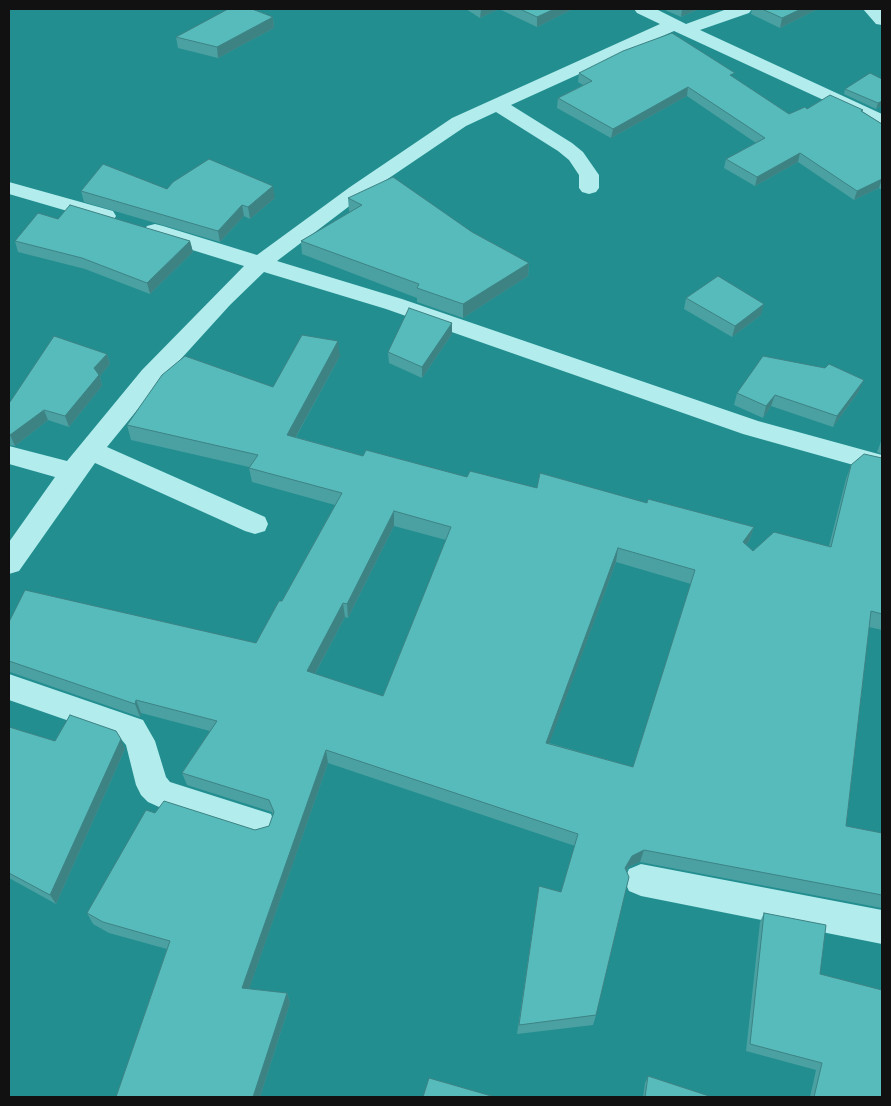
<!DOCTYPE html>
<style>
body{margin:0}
#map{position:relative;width:891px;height:1106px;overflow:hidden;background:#228e90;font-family:Poppins,sans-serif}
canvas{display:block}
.frame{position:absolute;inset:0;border:10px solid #111;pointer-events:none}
</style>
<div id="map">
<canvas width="891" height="1106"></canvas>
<div class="frame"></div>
</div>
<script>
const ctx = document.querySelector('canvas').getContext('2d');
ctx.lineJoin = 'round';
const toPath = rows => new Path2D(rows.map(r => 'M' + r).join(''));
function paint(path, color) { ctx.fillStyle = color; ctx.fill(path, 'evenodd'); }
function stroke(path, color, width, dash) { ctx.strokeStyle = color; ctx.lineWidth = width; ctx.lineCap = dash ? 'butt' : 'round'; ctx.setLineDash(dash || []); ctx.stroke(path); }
const minor = toPath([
 [634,9,656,9,686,24,727,9,752,9,749,13,700,30,882,114,882,127,674,31,511,105,572,143,583,152,599,175,599,188,596,192,589,194,582,192,579,188,579,175,569,160,558,151,496,112,466,126,364,195,277,261,402,299,758,421,882,455,882,473,743,434,386,309,264,272,230,305,160,382,107,447,265,517,268,524,265,531,255,534,245,531,95,463,19,571,9,574,9,542,55,477,9,464,9,446,67,461,142,370,244,266,147,236,144,231,147,226,155,224,163,226,257,255,350,187,452,118,660,24,637,13,634,9],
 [863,9,881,9,882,25,876,24,863,9],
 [9,182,113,211,116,216,113,221,105,222,9,194,9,182],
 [9,674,143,720,155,741,166,777,170,782,271,814,275,825,271,836,259,840,168,811,148,802,141,795,136,785,126,745,121,739,9,700,9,674],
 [641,864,882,910,882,944,641,896,629,891,624,880,629,869,641,864]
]);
const wall = toPath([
 [466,9,499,9,480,18],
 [499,9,573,9,537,27],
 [663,9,699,9,681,17],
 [752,9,818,9,780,28,751,14],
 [273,17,274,28,218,58,178,48,176,37],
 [579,73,734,78,789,114,807,109,863,110,862,111,882,124,882,190,879,188,854,200,798,162,755,186,724,168,726,159,756,143,687,96,611,138,557,108,558,98,583,85,578,82],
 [882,79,882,105,876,109,844,94,845,89],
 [167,189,275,198,250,219,244,216,220,242,84,202,81,191],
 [348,198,472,232,529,263,528,276,463,318,417,302,417,298,302,254,301,241,350,212,349,211],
 [58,219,190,241,193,252,150,294,85,269,18,252,15,241],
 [686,298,761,315,732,337,684,309],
 [452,323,452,334,422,378,389,363,388,352],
 [107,354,110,364,100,376,102,386,69,427,48,420,15,446,9,445,9,401,10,402],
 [340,356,296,437,363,456,467,477,537,488,647,503,754,527,749,541,746,545,753,551,829,546,846,479,851,465,882,458,882,630,869,627,846,826,882,833,882,908,640,862,628,867,627,871,596,1015,593,1025,517,1034,539,886,561,892,575,846,328,763,249,989,287,993,290,1003,260,1097,116,1097,167,949,109,933,93,924,87,913,155,813,255,830,269,826,273,815,272,812,187,785,182,773,210,731,141,713,140,717,10,672,9,673,9,622,256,643,282,601,335,505,252,482,249,468,249,467,131,440,127,425,273,387],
 [394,526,446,540,383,696,315,674,345,617,348,618],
 [616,562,691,584,633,767,549,743],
 [859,391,833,427,771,406,763,418,734,405,737,393],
 [882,439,882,454,877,452],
 [9,727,55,741,125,749,56,904,9,878],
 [764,913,820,974,882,1097,810,1097,816,1070,746,1051,760,922],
 [648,1076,712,1097,643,1097,645,1083]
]);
const shadedWall = toPath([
 [481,9,499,9,480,18],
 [554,9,573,9,537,27,537,17],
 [682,9,699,9,681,17],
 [801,9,818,9,780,28,782,18],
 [273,17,274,28,218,58,217,47],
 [688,87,687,96,611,138,613,129],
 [882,101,882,105,876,109,878,103],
 [800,153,798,162,755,186,757,177],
 [882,179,879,188,854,200,857,191],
 [273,186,275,198,250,219,248,207],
 [242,205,244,216,220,242,218,231],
 [190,241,193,252,150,294,147,283],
 [529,263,528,276,463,318,463,304],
 [764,304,761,315,732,337,735,326],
 [452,323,452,334,422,378,422,367],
 [338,341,340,356,289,449,287,435],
 [107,354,110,364,100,376,102,386,69,427,65,416,94,368],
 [864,380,859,391,833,427,837,416],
 [775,395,771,406,763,418,766,406],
 [44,410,48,420,15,446,10,435],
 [394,511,394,526,348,618,347,604],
 [754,527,749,541,738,556,743,542],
 [618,548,616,562,545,755,546,743],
 [343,603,345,617,309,685,307,671],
 [136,700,141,713,140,717,135,704],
 [121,739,125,749,56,904,50,895],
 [326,750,328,763,246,998,242,988],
 [644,850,640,862,628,867,622,879,625,868,632,856],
 [287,993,290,1003,260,1097,253,1097]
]);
const building = toPath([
 [228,9,252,9,273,17,217,47,176,37,228,9],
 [520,9,554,9,537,17,520,9],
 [762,9,801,9,782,18,762,9],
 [672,33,735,73,730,75,789,114,805,107,807,109,830,95,863,110,861,111,882,124,882,179,857,191,800,153,757,177,726,159,765,138,688,87,613,129,558,98,592,81,579,73,623,51,672,33],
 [870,73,882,79,882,101,878,103,845,89,870,73],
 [209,159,273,186,248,207,242,205,218,231,81,191,103,164,167,189,173,182,209,159],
 [393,177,472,232,529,263,463,304,417,288,419,284,301,241,362,205,348,198,393,177],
 [70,205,190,241,147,283,82,258,15,241,38,213,58,219,70,205],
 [718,276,764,304,735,326,686,298,718,276],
 [409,308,452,323,422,367,388,352,409,308],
 [302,335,338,341,287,435,363,456,366,450,467,477,470,471,537,488,540,473,647,503,648,499,754,527,743,542,753,551,774,532,831,547,851,465,864,454,882,458,882,614,871,611,846,826,882,833,882,895,644,850,632,856,625,868,629,877,596,1015,519,1025,539,886,561,892,578,834,326,750,242,988,287,993,253,1097,116,1097,170,941,103,922,87,913,146,810,155,813,164,801,255,830,269,826,274,812,269,800,182,773,217,721,136,700,135,704,9,661,9,622,25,590,256,643,279,601,282,601,342,493,249,468,258,455,127,425,162,375,185,356,273,387,302,335],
 [394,511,451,527,383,696,307,671,343,603,347,604,394,511],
 [618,548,695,570,633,767,546,743,618,548],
 [54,336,107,354,94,368,99,375,65,416,44,410,10,435,9,435,9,401,10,402,54,336],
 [763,356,825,368,829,364,864,380,837,416,775,395,766,406,737,393,763,356],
 [70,715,116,731,121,739,50,895,9,873,9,727,55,741,70,715],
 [764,913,826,925,820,974,882,990,882,1097,814,1097,822,1063,750,1044,764,913],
 [648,1076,712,1097,645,1097,648,1076],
 [429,1078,495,1097,423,1097,429,1078]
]);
paint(minor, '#b3ecec');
paint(wall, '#4ba1a2');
paint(shadedWall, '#3d8384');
paint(building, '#57bbbc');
stroke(building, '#3d8384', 1);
</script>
